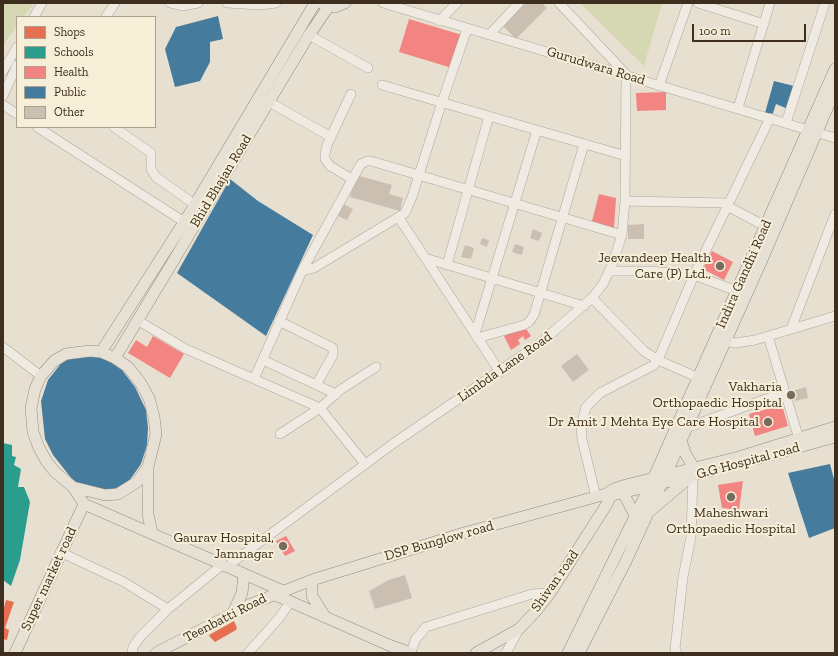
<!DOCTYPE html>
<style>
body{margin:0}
#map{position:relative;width:838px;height:656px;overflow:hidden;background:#e7e0d1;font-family:"Zilla Slab",serif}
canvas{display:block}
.frame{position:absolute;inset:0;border:4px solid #3d2e20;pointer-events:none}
.legend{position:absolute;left:16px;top:16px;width:140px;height:112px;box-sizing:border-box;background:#f7eed8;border:1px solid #ada18e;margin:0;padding:5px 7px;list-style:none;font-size:12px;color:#3d2e20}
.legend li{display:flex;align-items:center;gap:8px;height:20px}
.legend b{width:20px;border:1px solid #ada18e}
.scale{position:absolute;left:692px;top:24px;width:114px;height:18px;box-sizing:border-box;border:2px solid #3d2e20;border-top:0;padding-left:5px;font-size:12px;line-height:14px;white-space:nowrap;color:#3d2e20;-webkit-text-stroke:3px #f7eed8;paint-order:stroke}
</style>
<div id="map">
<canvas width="838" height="656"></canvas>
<div class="frame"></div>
<ul class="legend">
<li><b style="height:11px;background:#e76f51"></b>Shops</li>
<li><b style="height:11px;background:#2a9d8f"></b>Schools</li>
<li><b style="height:11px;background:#f28482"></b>Health</li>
<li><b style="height:11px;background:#457b9d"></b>Public</li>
<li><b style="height:11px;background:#cbbfb2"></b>Other</li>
</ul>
<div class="scale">100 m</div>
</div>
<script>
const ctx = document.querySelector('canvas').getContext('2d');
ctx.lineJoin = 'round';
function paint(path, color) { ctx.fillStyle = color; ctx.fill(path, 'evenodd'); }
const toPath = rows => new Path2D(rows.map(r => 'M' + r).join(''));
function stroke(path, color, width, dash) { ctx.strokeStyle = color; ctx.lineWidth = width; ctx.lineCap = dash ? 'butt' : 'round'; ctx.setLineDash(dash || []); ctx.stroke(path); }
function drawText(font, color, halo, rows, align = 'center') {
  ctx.font = font + ' "Zilla Slab",serif'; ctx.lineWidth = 4; ctx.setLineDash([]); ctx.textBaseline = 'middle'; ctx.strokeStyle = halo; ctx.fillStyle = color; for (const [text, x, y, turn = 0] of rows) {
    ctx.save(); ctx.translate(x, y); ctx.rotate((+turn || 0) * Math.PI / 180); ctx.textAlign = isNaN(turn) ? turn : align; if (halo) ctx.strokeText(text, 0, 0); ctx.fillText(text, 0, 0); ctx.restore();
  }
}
const green = toPath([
 [3,3,34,3,24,17,17,17,17,26,3,45],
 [580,3,662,3,644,66]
]);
const shops = toPath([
 [6,600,14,602,5,628,9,630,7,640,3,639,3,611],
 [234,621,237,628,236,630,215,642,210,637,209,635]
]);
const schools = toPath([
 [3,443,12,445,12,456,16,457,14,465,21,469,18,487,24,487,30,502,20,560,11,586,3,580]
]);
const health = toPath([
 [409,19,462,35,452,68,399,52],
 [666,92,666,110,637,111,636,93],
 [599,194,616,198,614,228,592,221],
 [712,251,733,262,724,280,703,269],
 [525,327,531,336,525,340,523,336,518,340,520,344,511,350,504,336],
 [153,336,184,354,170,378,128,353,136,340,147,347],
 [782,405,788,426,755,436,749,414],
 [743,481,739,510,722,508,718,485],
 [286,536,295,551,285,556,276,541]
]);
const public = toPath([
 [218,16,223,39,210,42,210,62,200,81,175,87,165,49,176,27],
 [774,81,794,86,788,109,776,104,772,116,765,113],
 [230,179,258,201,313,235,266,336,177,273],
 [82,356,104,358,122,370,135,387,146,410,148,428,147,445,141,464,129,481,115,489,96,490,76,484,53,455,45,439,41,401,48,380,63,361],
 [830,464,835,483,835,528,809,538,788,473]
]);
const building = toPath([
 [526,3,542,3,547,8,516,39,503,26],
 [356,175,392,185,389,194,403,198,400,211,350,197],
 [344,204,353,209,347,220,338,216],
 [644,224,644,239,628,239,628,225],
 [533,229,542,233,539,241,530,238],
 [482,238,489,240,487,247,480,244],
 [515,244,524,247,522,255,512,252],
 [465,245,474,248,471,259,461,257],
 [577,354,589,370,573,382,561,366],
 [806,387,808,398,795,401,792,391],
 [405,575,412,598,375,609,369,591,389,580]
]);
const minor = toPath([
 [170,3,182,6,198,3],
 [227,3,261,5,276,3],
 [383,3,835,138],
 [559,3,625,73],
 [698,3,764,24],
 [34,17,42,3],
 [106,17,115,3],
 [439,21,457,3],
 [309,35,368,68],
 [489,35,519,3],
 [3,71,17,47],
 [382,85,626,156],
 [659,86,688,3],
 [351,94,327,145,325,154,325,159,330,166,352,179],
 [3,96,17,65],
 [269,102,331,137],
 [3,105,17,114],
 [738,108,770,3],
 [786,123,825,3],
 [37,127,189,225],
 [114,127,151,153,151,169,156,177,194,204],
 [625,201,729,203],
 [727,206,765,226],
 [399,218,500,372],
 [425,258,584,306],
 [447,265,489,116],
 [302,271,314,268,405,213,412,197,442,102,467,29],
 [609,271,649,271,694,275,737,291],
 [592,298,644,351,658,360,699,378],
 [137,320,186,349,320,408,365,464],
 [279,321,333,348,333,355,316,385],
 [791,329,835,214],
 [475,334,537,130],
 [768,336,799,439],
 [477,338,524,325,529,322,534,315,584,144],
 [724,341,736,343,755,340,835,316],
 [3,347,41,376],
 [263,360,336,394],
 [254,379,302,271,357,171,361,164,367,161,371,161,622,235],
 [686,428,785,392],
 [280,434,320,408,340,390,376,367],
 [596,497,582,439,581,425,586,407,600,393,654,365,658,360,694,275,770,118],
 [60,552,124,582,168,609],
 [226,567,394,443,539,344,592,298,603,284,612,265,622,235,625,201,626,74],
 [132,653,133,647,141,636,168,609,222,565],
 [248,653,280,617,290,602],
 [411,653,415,640,426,627,532,594,550,593],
 [506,653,519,629],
 [677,653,675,649,683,577,691,537,693,476]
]);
const major = toPath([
 [323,4,335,7,345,3],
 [90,351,101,352,115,358,128,367,140,382,149,398,154,417,156,434,148,467,137,482,118,494,105,495,73,487,55,472,47,462,39,448,33,432,31,408,35,389,41,376,54,361,66,354,90,351],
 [101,352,188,216,315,3],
 [115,358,309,35,329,6],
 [681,440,685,453,694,468],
 [756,459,835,437],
 [148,467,148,514,152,533],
 [73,487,84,504,283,591],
 [623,493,636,517],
 [613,495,711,471],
 [650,511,690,477],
 [312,580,312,596,325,617],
 [273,594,391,646,411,653],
 [233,613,242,593,244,574],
 [15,653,84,504],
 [156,653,251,604,312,580,464,533,606,494,614,489,626,485,739,457,835,427],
 [476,653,519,629,536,611,550,593,607,504,614,489],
 [568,653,650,486,835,69],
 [579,653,626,561,666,474,761,262,835,90]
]);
const markers = [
 [720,266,5,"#786c5e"],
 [791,395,5,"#786c5e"],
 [768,422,5,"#786c5e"],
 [731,497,5,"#786c5e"],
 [283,546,5,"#786c5e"]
];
const streetNames = [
 ["Gurudwara Road",596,66,17],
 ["Bhid Bhajan Road",221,181,-59],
 ["Indira Gandhi Road",744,274,-66],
 ["Limbda Lane Road",505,367,-35],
 ["G.G Hospital road",748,461,-15],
 ["DSP Bunglow road",439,541,-16],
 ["Super market road",49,579,-65],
 ["Shivan road",555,581,-55],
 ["Teenbatti Road",225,618,-27]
];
const poiNames = [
 ["Jeevandeep Health",711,258],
 ["Care (P) Ltd.,",711,274],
 ["Vakharia",782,387],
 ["Orthopaedic Hospital",782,403],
 ["Dr Amit J Mehta Eye Care Hospital",759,422],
 ["Maheshwari",731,513,"center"],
 ["Orthopaedic Hospital",731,529,"center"],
 ["Gaurav Hospital,",274,538],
 ["Jamnagar",274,554]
];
paint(green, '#d6d7b3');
paint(shops, '#e76f51');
paint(schools, '#2a9d8f');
paint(health, '#f28482');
paint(public, '#457b9d');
paint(building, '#cbbfb2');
stroke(minor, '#ada599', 10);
stroke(major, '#928b80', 12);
stroke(minor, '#efebe3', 9);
stroke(major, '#e6e1d4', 11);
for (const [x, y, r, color] of markers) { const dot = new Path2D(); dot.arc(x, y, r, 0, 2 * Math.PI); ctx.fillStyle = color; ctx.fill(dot); stroke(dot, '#f7eed8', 1.5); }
drawText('14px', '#3d2e20', '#f7eed8', streetNames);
drawText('14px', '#3d2e20', '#f7eed8', poiNames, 'right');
</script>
